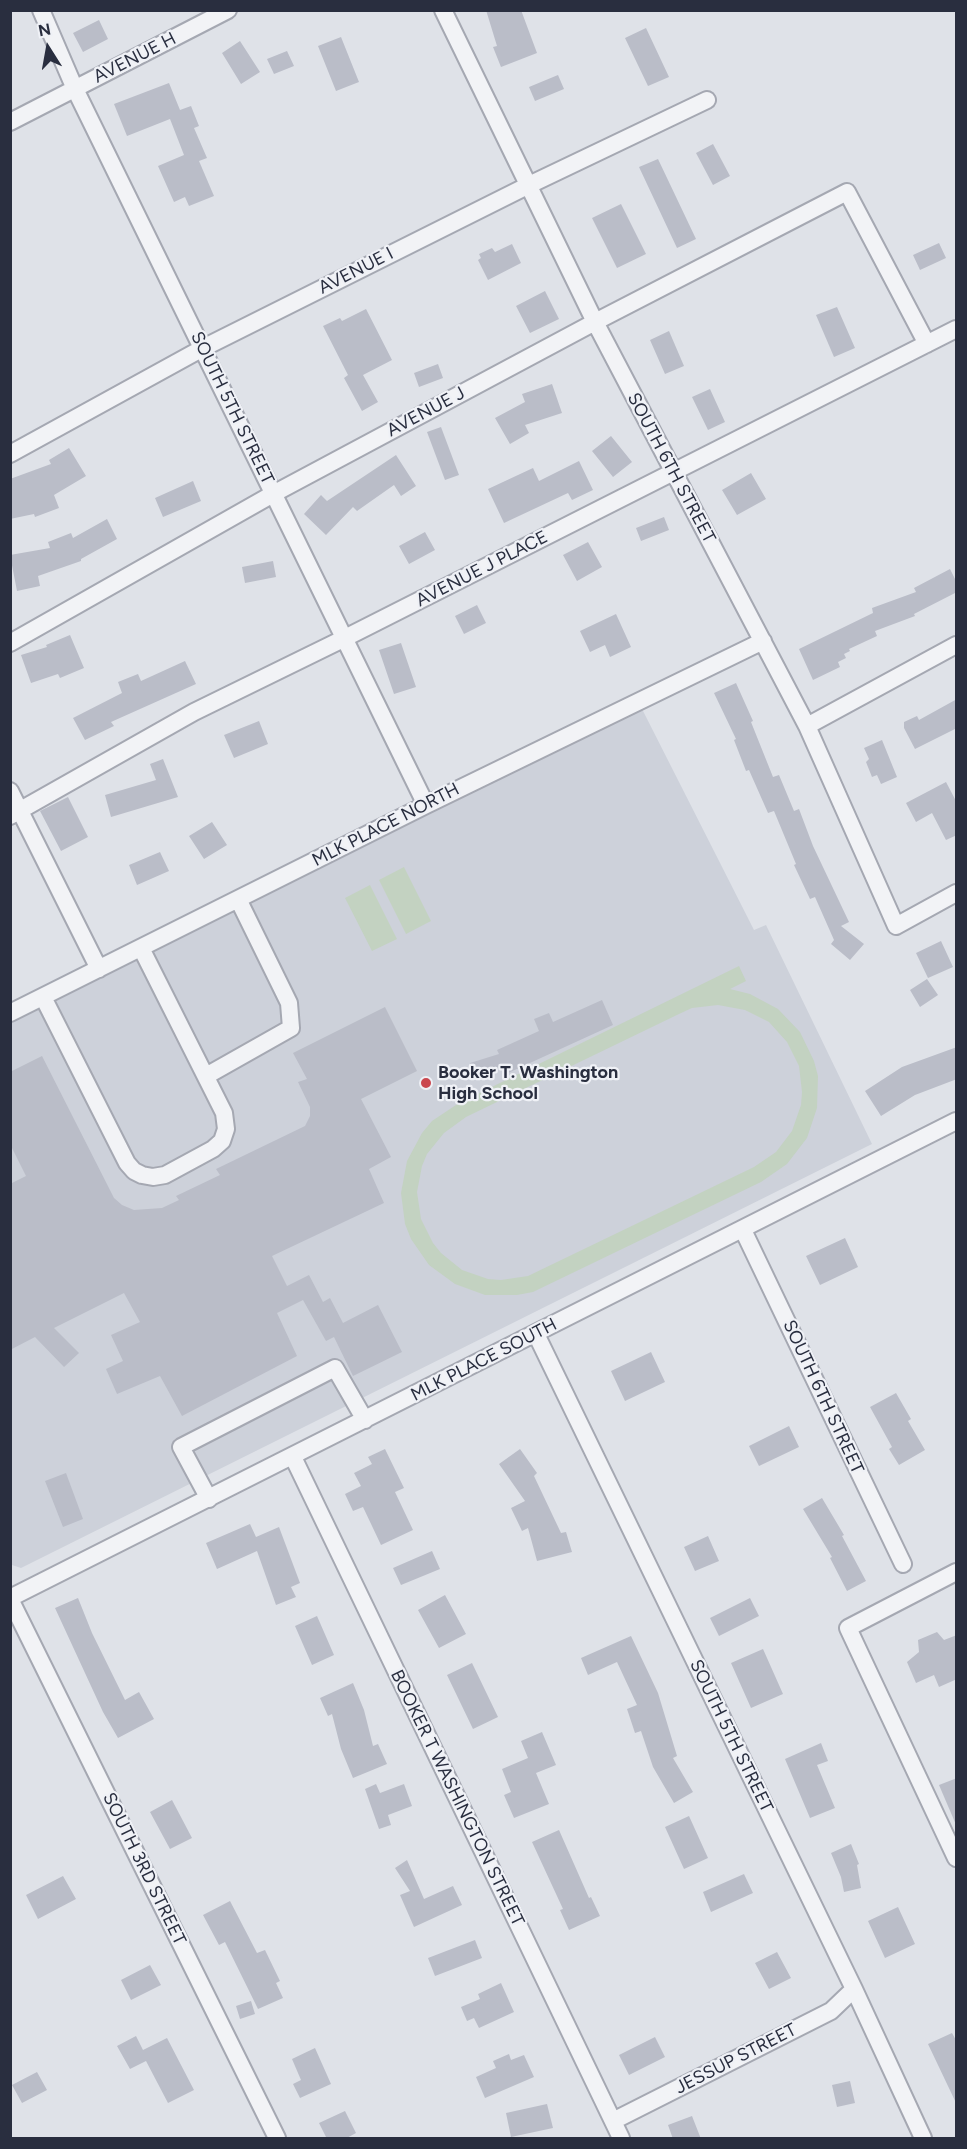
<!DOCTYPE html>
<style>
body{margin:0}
#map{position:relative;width:967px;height:2149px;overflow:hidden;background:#dfe2e8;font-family:Figtree,sans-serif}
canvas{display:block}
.frame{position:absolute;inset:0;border:12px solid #292e3f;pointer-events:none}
.north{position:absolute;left:18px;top:18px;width:60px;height:60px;-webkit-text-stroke:4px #eff1f6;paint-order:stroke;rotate:349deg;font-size:16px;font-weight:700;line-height:24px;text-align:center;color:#292e3f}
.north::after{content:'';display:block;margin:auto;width:21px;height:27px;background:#292e3f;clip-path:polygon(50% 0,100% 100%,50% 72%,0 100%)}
</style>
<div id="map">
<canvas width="967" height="2149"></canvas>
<div class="frame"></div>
<div class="north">N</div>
</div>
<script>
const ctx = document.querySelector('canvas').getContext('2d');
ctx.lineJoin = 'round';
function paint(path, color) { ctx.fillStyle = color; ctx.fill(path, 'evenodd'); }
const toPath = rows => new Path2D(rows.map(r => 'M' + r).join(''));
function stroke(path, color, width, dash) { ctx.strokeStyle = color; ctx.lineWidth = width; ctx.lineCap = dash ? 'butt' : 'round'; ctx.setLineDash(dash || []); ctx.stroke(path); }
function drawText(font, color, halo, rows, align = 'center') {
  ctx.font = font + ' Figtree,sans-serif'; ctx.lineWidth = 4.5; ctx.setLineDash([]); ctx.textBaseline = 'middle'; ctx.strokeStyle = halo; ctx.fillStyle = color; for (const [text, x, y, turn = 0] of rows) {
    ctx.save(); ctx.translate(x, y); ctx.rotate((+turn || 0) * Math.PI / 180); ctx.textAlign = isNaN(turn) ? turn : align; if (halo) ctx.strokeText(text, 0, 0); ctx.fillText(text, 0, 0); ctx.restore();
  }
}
const built = toPath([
 [641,707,754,930,766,925,872,1144,21,1568,12,1565,11,1561,11,1022]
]);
const green = toPath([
 [404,867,431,921,406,934,379,880],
 [370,885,397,939,372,951,345,898],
 [739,966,746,981,730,989,750,994,778,1009,800,1032,814,1061,818,1076,817,1108,807,1138,787,1164,761,1182,533,1292,517,1295,485,1295,455,1284,429,1265,411,1239,405,1224,401,1193,407,1161,422,1133,432,1121,459,1103],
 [718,1005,745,1010,769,1022,787,1042,799,1066,802,1092,801,1105,792,1131,776,1152,754,1167,528,1276,501,1280,488,1279,462,1270,441,1253,433,1243,421,1219,417,1192,422,1166,427,1154,444,1133,466,1117,679,1014,692,1008]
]);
const building = toPath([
 [486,10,521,10,537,53,501,67,493,47,497,46],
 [99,20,108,39,83,52,73,33],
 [646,28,669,77,648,86,625,38],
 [341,37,359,82,336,91,318,46],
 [240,41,260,72,241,84,222,53],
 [287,51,294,66,274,74,267,59],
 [558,75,564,89,535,101,529,87],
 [169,83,180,110,191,106,199,126,194,128,207,158,199,161,214,196,189,206,185,197,174,202,158,166,184,155,170,119,127,136,114,104],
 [713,144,730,176,713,185,696,153],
 [658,159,696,239,677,248,639,167],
 [621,204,646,254,617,268,592,218],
 [939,243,946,258,920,270,913,255],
 [512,244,521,263,488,280,478,260,481,258,479,254,492,248,495,252],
 [545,291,559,319,530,333,516,306],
 [837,307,855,348,834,357,816,315],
 [366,309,392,360,363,375,378,402,362,411,344,378,348,375,323,326,340,318,342,321],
 [669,331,684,366,665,374,650,340],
 [438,364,443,378,419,387,414,373],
 [552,384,562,413,525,425,529,433,510,444,495,418,525,402,522,394],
 [710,389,725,422,708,430,692,397],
 [441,427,459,475,445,480,427,432],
 [611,436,632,462,613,477,592,451],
 [69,448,86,476,54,495,59,508,35,517,34,514,10,519,10,479,51,464,49,460],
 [396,455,416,486,401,496,394,485,357,511,353,507,326,535,304,514,321,495,327,501],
 [579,461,593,490,572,500,568,493,504,523,488,489,533,468,539,481],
 [751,473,766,499,737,515,722,490],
 [193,481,201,501,163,517,155,498],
 [664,517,669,530,641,541,636,528],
 [107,519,117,539,81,559,81,561,38,576,40,586,17,591,10,555,50,548,48,542,71,533,73,538],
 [425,532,435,550,409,564,399,546],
 [588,542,602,567,577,581,563,555],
 [273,561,276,577,245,583,242,567],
 [950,569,957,583,957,592,914,614,915,616,875,631,877,636,849,649,850,651,844,654,846,658,838,662,840,667,813,680,799,649,873,613,872,608,916,592,914,588],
 [477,605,486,623,464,634,455,616],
 [616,614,631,647,610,657,605,645,590,652,580,631],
 [70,635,84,668,60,678,58,674,31,683,21,655,47,647,46,645],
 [401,643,416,687,394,694,379,650],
 [185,661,196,684,111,722,114,726,85,740,73,718,122,693,118,682,138,674,141,681],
 [736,683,753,721,751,722,773,777,779,775,794,811,799,809,813,846,849,922,841,926,864,944,850,960,831,944,834,940,815,897,810,899,794,865,796,864,774,811,768,813,749,770,746,771,734,740,736,739,714,693],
 [957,699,957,728,915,749,904,728,904,722,917,716,919,720],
 [259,721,268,744,234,758,224,735],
 [882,740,897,777,881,784,877,775,872,777,866,762,869,759,864,748],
 [163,759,178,797,111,817,105,795,156,780,150,764],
 [946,782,957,803,957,835,946,840,932,813,916,822,906,803],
 [68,797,88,837,61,851,40,811],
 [212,822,227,845,204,859,189,836],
 [160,852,169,871,137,885,129,865],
 [941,941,953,967,928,978,916,953],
 [927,979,938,995,920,1007,910,990],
 [602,1000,613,1025,508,1073,505,1067,475,1076,470,1063,499,1054,497,1050,539,1031,534,1019,549,1013,553,1022],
 [385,1007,417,1071,361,1099,391,1157,369,1169,384,1203,272,1256,287,1286,309,1275,323,1302,330,1298,343,1323,378,1305,402,1352,353,1376,334,1337,326,1341,303,1300,277,1313,297,1356,182,1416,160,1376,117,1394,106,1369,123,1361,111,1335,140,1322,124,1293,54,1328,79,1353,64,1367,35,1337,10,1350,10,1184,26,1176,10,1144,10,1072,42,1056,114,1198,122,1205,134,1210,162,1208,179,1200,176,1196,220,1175,216,1169,305,1126,310,1116,310,1107,298,1082,307,1079,293,1053],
 [957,1047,957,1079,915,1095,881,1116,865,1091,902,1067],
 [845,1238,858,1267,820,1285,806,1256],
 [651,1352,665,1382,625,1401,611,1371],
 [896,1393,911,1419,908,1421,925,1450,899,1465,889,1449,892,1447,870,1407],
 [789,1426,799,1447,759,1466,749,1446],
 [385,1449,404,1488,395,1492,413,1530,381,1545,363,1507,353,1511,345,1494,361,1486,354,1473,372,1464,368,1457],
 [520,1449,537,1473,534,1476,561,1533,566,1532,572,1552,537,1561,528,1528,522,1531,511,1508,525,1501,499,1464],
 [66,1473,83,1519,63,1527,45,1481],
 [822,1498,844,1535,842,1536,866,1581,847,1591,830,1558,832,1557,803,1509],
 [250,1524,256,1537,279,1527,300,1583,291,1587,296,1597,276,1605,257,1551,217,1569,206,1543],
 [708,1536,719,1561,695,1571,684,1547],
 [432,1551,440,1569,401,1585,393,1568],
 [445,1595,466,1634,439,1648,418,1610],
 [78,1598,92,1633,125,1700,139,1692,154,1719,118,1738,103,1712,55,1608],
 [750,1598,759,1616,719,1636,710,1618],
 [317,1616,334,1655,312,1665,295,1626],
 [937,1632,944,1640,957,1635,957,1679,939,1687,934,1675,916,1683,907,1662,919,1652,918,1640],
 [631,1636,658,1693,677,1756,673,1758,693,1792,674,1803,653,1767,641,1731,635,1733,627,1709,637,1705,617,1662,588,1675,581,1658],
 [763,1649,783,1694,751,1708,731,1663],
 [472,1663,498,1717,473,1729,447,1675],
 [353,1683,364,1710,373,1746,378,1744,387,1764,353,1778,341,1749,332,1714,328,1716,320,1698],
 [542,1732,556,1765,536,1773,549,1804,514,1818,504,1795,511,1792,502,1769,528,1758,521,1741],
 [821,1743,828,1761,817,1765,835,1808,810,1818,785,1759],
 [957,1778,957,1827,939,1785],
 [376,1784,380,1793,404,1784,412,1806,388,1815,391,1825,379,1829,365,1789],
 [172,1800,192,1838,170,1849,150,1812],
 [689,1816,708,1858,684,1869,665,1827],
 [559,1830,589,1898,591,1897,600,1916,569,1930,560,1910,563,1909,532,1842],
 [851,1844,859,1864,857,1865,861,1888,844,1892,841,1877,831,1853],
 [407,1860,424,1899,453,1886,462,1905,414,1927,400,1895,410,1891,395,1868],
 [744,1874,753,1893,711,1912,703,1892],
 [63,1876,76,1899,38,1919,26,1895],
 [230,1901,257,1953,265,1950,280,1981,276,1983,283,1998,258,2009,225,1942,219,1945,203,1915],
 [898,1907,915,1944,885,1958,868,1921],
 [475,1940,482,1958,435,1976,428,1958],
 [777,1952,791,1978,769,1989,755,1963],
 [150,1965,161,1985,131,2000,121,1980],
 [501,1983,514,2012,479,2028,474,2018,467,2021,461,2007,480,1999,478,1994],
 [251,2001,255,2014,240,2019,236,2006],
 [952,2033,957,2042,957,2105,928,2044],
 [136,2036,143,2050,167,2038,194,2090,168,2103,146,2061,130,2069,117,2046],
 [655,2037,665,2057,629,2075,619,2055],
 [315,2048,331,2084,300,2098,293,2084,301,2080,292,2059],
 [509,2054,511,2060,524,2055,534,2077,485,2098,476,2077,496,2068,493,2061],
 [37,2072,47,2090,22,2103,12,2085],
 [850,2081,855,2103,837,2107,832,2085],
 [547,2104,553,2128,511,2137,506,2113],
 [345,2111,356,2133,345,2139,327,2139,319,2123],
 [692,2116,701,2139,673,2139,668,2125]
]);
const minor = toPath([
 [41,10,75,89,426,805],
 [443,10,595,322,807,726,896,926,956,893],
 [10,122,228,10],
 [10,454,203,348,527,186,707,100],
 [10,643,273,494,595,322,847,192,927,344],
 [807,726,956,645],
 [10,791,99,969],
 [10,816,194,712,343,639,956,329],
 [43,997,127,1163,134,1171,142,1175,153,1177,165,1175,213,1149,222,1141,226,1129,224,1113,141,948],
 [10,1013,426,805,763,641],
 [206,1076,291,1028,289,1003,238,899],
 [743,1230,903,1564],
 [536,1334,854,1989,923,2138],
 [293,1457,621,2138],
 [209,1499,181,1447,335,1368,365,1420],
 [956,1572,848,1628,956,1858],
 [10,1598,956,1121],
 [10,1599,277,2138],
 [613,2121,831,2011,854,1989]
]);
const markers = [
 [426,1083,6,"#ca474e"]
];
const streetNames = [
 ["AVENUE H",135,58,-27],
 ["AVENUE I",356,271,-27],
 ["SOUTH 5TH STREET",232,408,64],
 ["AVENUE J",426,412,-28],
 ["SOUTH 6TH STREET",671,468,62],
 ["AVENUE J PLACE",482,569,-27],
 ["MLK PLACE NORTH",386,825,-27],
 ["MLK PLACE SOUTH",484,1360,-27],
 ["SOUTH 6TH STREET",823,1397,65],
 ["SOUTH 5TH STREET",731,1736,64],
 ["BOOKER T WASHINGTON STREET",457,1798,64],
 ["SOUTH 3RD STREET",144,1869,64],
 ["JESSUP STREET",736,2059,-27]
];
const poiNames = [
 ["Booker T. Washington",438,1073],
 ["High School",438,1094]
];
paint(built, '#cdd1da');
paint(green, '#c3d2c1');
paint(building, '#babdc8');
stroke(minor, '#a5a8b2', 20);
stroke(minor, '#f2f3f6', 16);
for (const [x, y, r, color] of markers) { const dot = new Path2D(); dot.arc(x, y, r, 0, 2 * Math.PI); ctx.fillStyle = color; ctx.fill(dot); stroke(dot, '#eff1f6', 2); }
drawText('18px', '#292e3f', '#eff1f6', streetNames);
drawText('bold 18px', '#292e3f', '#eff1f6', poiNames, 'left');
</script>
